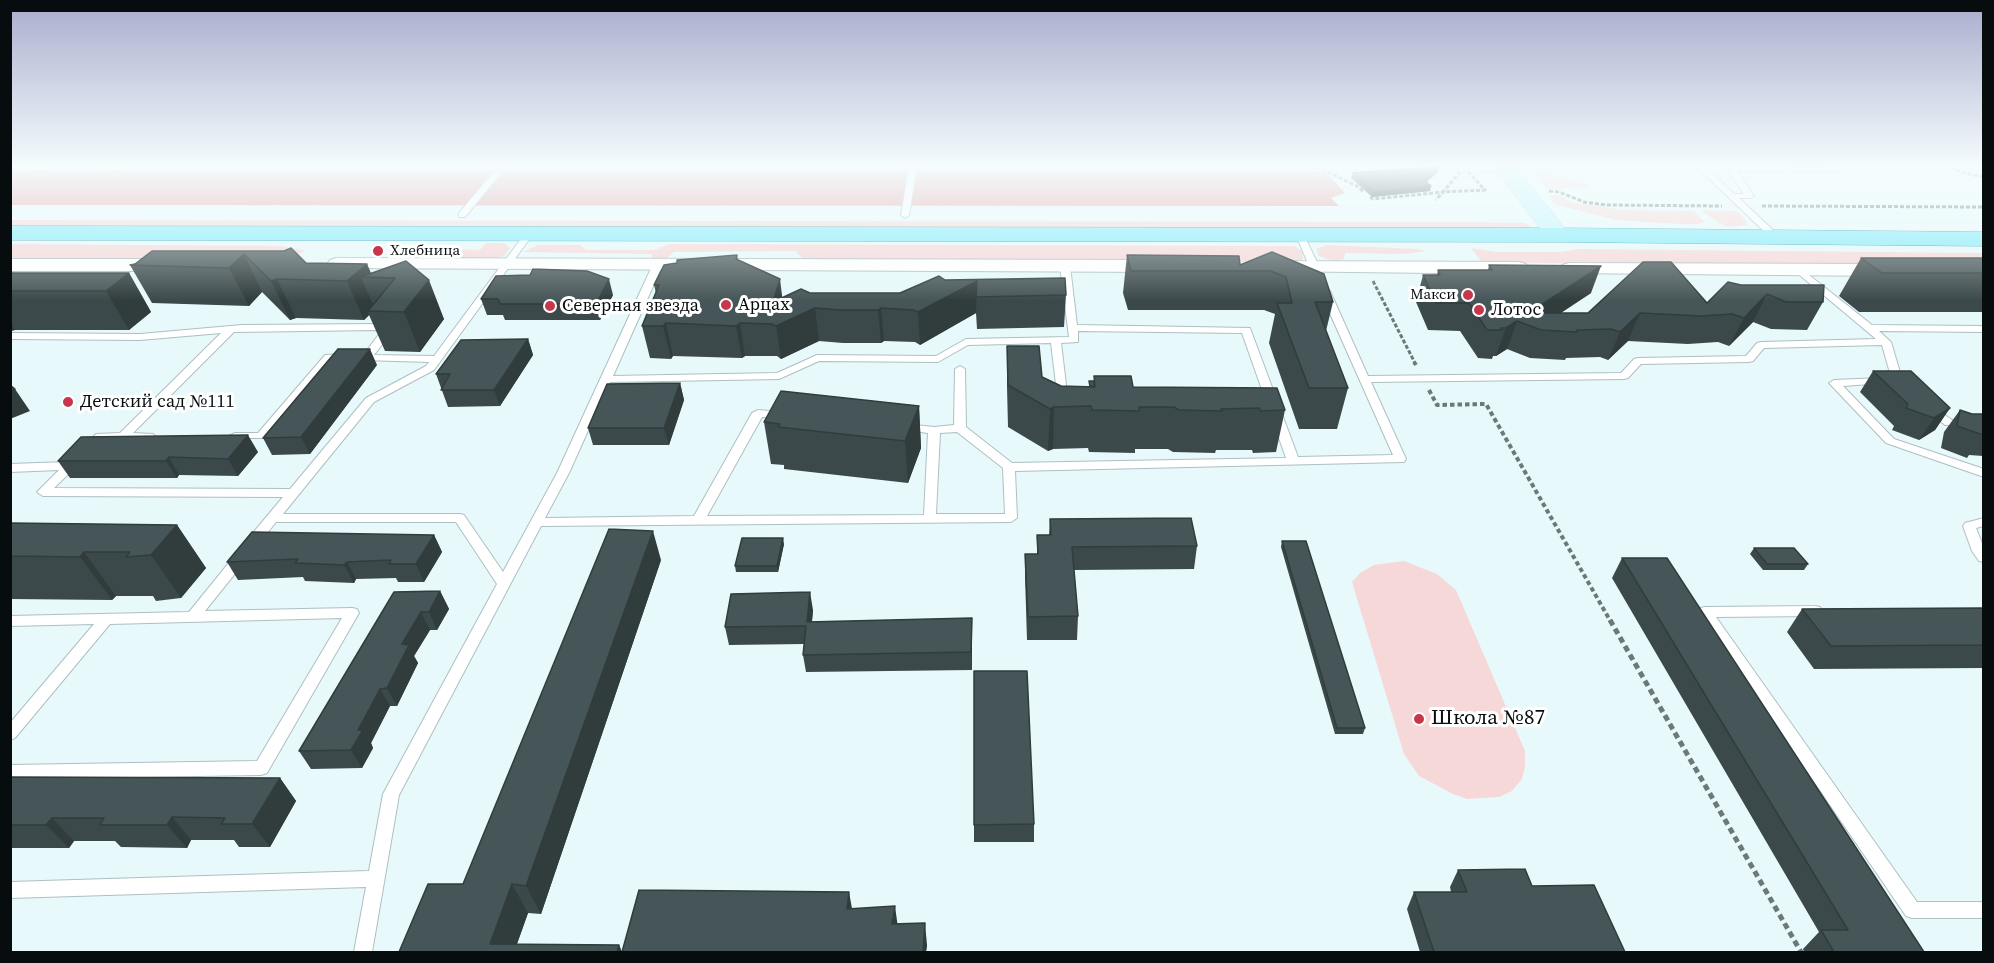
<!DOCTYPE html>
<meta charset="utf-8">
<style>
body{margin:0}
#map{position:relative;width:1994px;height:963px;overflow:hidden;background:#e7f9fb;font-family:"Source Serif 4",serif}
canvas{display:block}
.frame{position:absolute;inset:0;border:12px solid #070d0e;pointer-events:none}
</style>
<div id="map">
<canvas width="1994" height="963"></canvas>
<div class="frame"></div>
</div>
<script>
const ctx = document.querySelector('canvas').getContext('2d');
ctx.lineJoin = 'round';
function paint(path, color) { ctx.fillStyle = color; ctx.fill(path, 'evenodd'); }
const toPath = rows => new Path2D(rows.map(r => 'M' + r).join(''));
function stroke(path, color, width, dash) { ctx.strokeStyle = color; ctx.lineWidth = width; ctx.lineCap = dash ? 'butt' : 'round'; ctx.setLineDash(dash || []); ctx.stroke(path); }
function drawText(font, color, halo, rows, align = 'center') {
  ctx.font = font + ' "Source Serif 4",serif'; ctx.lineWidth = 6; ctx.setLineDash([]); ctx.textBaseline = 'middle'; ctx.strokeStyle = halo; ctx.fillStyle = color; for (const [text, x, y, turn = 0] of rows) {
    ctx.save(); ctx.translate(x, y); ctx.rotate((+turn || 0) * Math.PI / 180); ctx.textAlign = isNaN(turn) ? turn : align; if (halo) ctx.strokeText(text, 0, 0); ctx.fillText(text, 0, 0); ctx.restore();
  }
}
const green = toPath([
 [1545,172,1588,185,1588,188,1548,189,1534,174],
 [1556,195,1564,197,1570,202,1623,210,1694,211,1704,222,1698,224,1677,224,1615,220,1558,205,1553,203,1550,196],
 [1701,210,1737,211,1745,219,1747,225,1728,227,1719,223],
 [11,220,1458,222,1524,223,1530,226,1531,228,11,227],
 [486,243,504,243,510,248,504,256,492,259,423,259,422,254,431,249,480,250],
 [11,244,281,246,306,251,288,257,267,260,11,260],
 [669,244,1294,246,1302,251,1303,259,1294,262,804,261,796,251,674,252,665,260,652,259,652,254,523,252,538,245,580,245,586,250,655,250],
 [1327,245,1417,249,1427,251,1405,254,1345,253,1344,259,1336,262,1319,256,1316,249],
 [1471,248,1497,252,1562,252,1579,249,1983,253,1984,264,1795,267,1482,262],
 [1404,561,1437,574,1456,590,1525,751,1525,766,1522,779,1512,791,1499,797,1467,799,1453,794,1419,776,1404,754,1352,582,1360,573,1374,565]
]);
const forest = toPath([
 [11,170,1326,172,1345,193,1331,198,1339,206,11,205]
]);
const pathFar2 = toPath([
 [1317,167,1357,186,1364,192],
 [1464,167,1485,190,1443,192,1464,167],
 [1951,167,1964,173,1984,177],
 [1549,191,1559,192,1584,202,1606,205,1722,206],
 [1370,197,1373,199,1443,192,1436,200],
 [1762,206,1984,207],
 [1373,281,1415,363]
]);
const pathFar1 = toPath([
 [1414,362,1416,365],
 [1429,390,1437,405,1486,404,1611,622]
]);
const path = toPath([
 [1610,620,1801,952]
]);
const lane = toPath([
 [498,167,506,167,465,217,459,217,459,213,498,167],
 [909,167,917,167,909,215,905,218,901,215,909,167],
 [1501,167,1706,167,1734,194,1744,194,1727,169,1731,167,1838,168,1842,170,1838,172,1737,171,1754,196,1750,198,1739,198,1778,235,1778,239,1775,240,1772,239,1699,169,1505,169,1501,167],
 [529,231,533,234,434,370,374,402,283,514,460,514,464,515,503,572,557,473,653,264,658,261,663,264,613,376,777,373,817,355,936,356,966,339,1069,337,1060,266,1065,263,1070,266,1077,325,1250,328,1298,457,1393,455,1320,291,1325,288,1330,291,1368,376,1621,373,1634,359,1638,358,1746,356,1757,343,1761,342,1876,339,1796,272,1794,270,1799,267,1872,325,1984,326,1984,332,1879,331,1891,342,1902,379,1906,383,1901,386,1892,380,1882,345,1764,348,1753,361,1749,362,1641,364,1628,378,1624,379,1371,382,1406,459,1404,462,1015,471,1017,518,1011,522,541,526,399,795,372,952,354,952,366,887,10,898,10,882,369,871,383,794,497,584,456,522,276,522,257,546,252,547,246,543,247,540,283,497,43,496,37,492,59,470,10,472,10,464,67,462,77,455,81,456,83,459,81,462,54,488,290,489,366,398,426,366,429,362,362,360,361,358,380,333,377,330,234,332,133,433,153,434,155,436,153,438,103,439,93,450,89,451,83,447,96,434,120,433,221,333,140,340,10,339,10,333,140,334,242,325,379,324,391,333,374,355,434,356,526,232,529,231],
 [1078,331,1242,333,1286,458,1012,463,966,427,965,369,960,366,955,369,954,425,934,427,905,424,899,427,905,430,928,433,924,515,707,516,762,417,783,418,789,415,783,412,758,410,752,413,694,516,545,518,569,473,610,382,779,379,819,361,938,362,968,345,1051,343,1058,401,1063,404,1068,401,1061,343,1078,342,1078,331],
 [957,432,1003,468,1005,514,936,514,940,433,957,432],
 [1300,232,1304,235,1323,275,1321,277,1318,278,1313,275,1296,235,1300,232],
 [346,354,351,357,350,359,332,360,265,438,231,438,229,436,235,433,258,433,325,355,346,354],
 [1881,378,1885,379,1886,381,1885,383,1843,386,1894,439,1984,469,1984,477,1886,443,1829,383,1834,380,1881,378],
 [1931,405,1952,420,1984,420,1984,426,1945,425,1925,408,1931,405],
 [1984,518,1984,526,1976,528,1984,548,1984,562,1979,561,1972,551,1963,526,1965,523,1984,518],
 [241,552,246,554,247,557,246,560,205,611,352,608,357,609,359,613,267,773,261,775,10,779,10,765,257,761,342,618,110,624,15,738,10,740,10,723,94,624,10,626,10,616,189,612,236,554,241,552],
 [1815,606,1820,607,1822,611,1820,615,1815,616,1716,617,1917,902,1984,902,1984,918,1912,918,1906,916,1698,612,1700,608,1705,607,1815,606]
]);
const street = toPath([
 [1452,167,1513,167,1505,172,1460,172,1452,167],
 [336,258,1159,260,1166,262,1168,266,1166,270,1159,272,330,268,327,264,330,260,336,258],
 [10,259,163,259,169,261,172,265,169,269,163,271,10,271,10,259],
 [1275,261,1519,262,1526,264,1528,268,1526,272,1519,274,1268,271,1266,267,1268,263,1275,261],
 [1569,263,1885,264,1892,266,1894,270,1892,274,1885,276,1562,273,1560,269,1562,265,1569,263]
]);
const secondary = toPath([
 [1494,167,1516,167,1570,235,1567,240,1558,242,1549,240,1494,167]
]);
const primary = toPath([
 [10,226,1558,228,1984,232,1984,246,1558,242,10,240,10,226]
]);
const wall = toPath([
 [1438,172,1426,182,1430,191,1372,197,1351,178,1353,173],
 [284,251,306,263,367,264,371,273,406,261,444,319,420,352,385,351,369,315,364,320,296,318,290,320,262,292,249,306,152,303,130,265],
 [1272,252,1333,302,1326,331,1348,388,1337,429,1299,429,1269,343,1275,314,1264,310,1128,310,1123,293,1127,255,1240,265],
 [737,255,738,260,782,298,810,293,900,293,945,280,1066,295,1064,327,977,329,976,313,920,345,915,342,884,341,881,343,843,343,819,341,781,359,777,356,745,356,742,358,673,356,671,359,650,358,642,326,656,293,654,285],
 [1861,258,1983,258,1983,312,1859,312,1839,296],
 [1489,265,1591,293,1560,313,1588,313,1707,303,1741,285,1823,302,1807,330,1771,329,1753,322,1729,346,1718,342,1688,344,1628,341,1608,360,1600,357,1566,358,1565,360,1530,358,1507,349,1496,356,1493,356,1492,359,1478,358,1460,331,1428,330,1416,302,1423,275,1437,275,1438,270,1488,270],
 [10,270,12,273,129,273,151,312,129,330,15,330,10,331],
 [613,295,600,320,505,320,503,315,487,315,481,299],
 [528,339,533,355,500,406,448,407,436,374],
 [1007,346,1042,377,1061,386,1089,386,1089,381,1094,381,1094,376,1133,387,1285,410,1276,452,1253,453,1252,450,1216,450,1215,453,1173,452,1168,449,1135,449,1135,453,1089,452,1088,448,1053,449,1048,451,1008,427,1007,387],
 [377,365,310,454,272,455,263,438],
 [1873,371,1950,408,1935,430,1919,440,1892,430,1894,426,1860,392],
 [680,383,684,400,669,445,593,445,588,428],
 [919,406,921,448,908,483,784,469,784,465,771,464,764,422],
 [1960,410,1972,414,1983,414,1983,456,1969,455,1967,458,1941,448,1944,432],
 [258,452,238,476,179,475,177,478,70,478,58,461],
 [1050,519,1197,546,1194,569,1074,570,1078,616,1077,640,1027,640,1025,577,1025,554,1037,554,1037,535,1049,535],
 [10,523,177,525,206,568,181,598,156,601,153,596,116,596,112,600,10,599],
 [434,535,442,552,424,582,398,582,396,578,356,579,354,583,305,581,303,577,238,580,227,562],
 [1282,541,1365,728,1363,734,1335,734,1281,547],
 [784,544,778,572,736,572,735,566],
 [1754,548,1808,564,1804,570,1763,570,1750,554],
 [1622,558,1924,952,1804,952,1803,949,1819,932,1612,578],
 [661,560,541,914,528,913,517,944,619,945,622,952,852,908,897,924,927,945,926,952,399,952,463,884],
 [440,591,449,609,437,630,430,630,414,656,418,663,397,706,390,706,371,743,373,748,362,768,311,769,299,751,394,592],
 [1983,608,1983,668,1814,669,1787,632,1802,609],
 [813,610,812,622,972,618,972,670,806,672,803,655,804,644,729,645,725,627],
 [10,777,280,778,296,801,270,847,239,847,234,840,191,840,187,848,121,847,115,841,74,841,69,848,10,848],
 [1034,824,1034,842,974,842,974,825],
 [1458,870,1532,886,1625,952,1420,952,1407,909,1414,892,1451,892,1450,887]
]);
const shadedWall = toPath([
 [1439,167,1438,172,1422,185,1424,180],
 [1431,186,1430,191,1372,197,1373,192],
 [244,254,262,292,249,306,229,268],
 [367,264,372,277,361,277,375,309,368,311,369,315,364,320,347,281],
 [1601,266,1591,293,1537,329,1529,313],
 [129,273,151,312,129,330,106,291],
 [277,279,296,318,290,320,271,281],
 [609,279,613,295,600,320,596,304],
 [780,279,784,311,815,308,819,341,781,359,773,302],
 [429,280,444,319,420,352,404,312],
 [977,281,976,313,920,345,918,312],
 [1767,294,1753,322,1729,346,1744,318],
 [881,308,884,341,881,343,878,310],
 [1640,313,1628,341,1608,360,1620,332],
 [1517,321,1507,349,1496,356,1506,328],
 [10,323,15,330,10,331],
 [666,323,673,356,671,359,663,326],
 [740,323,745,356,742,358,736,326],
 [528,339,533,355,500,406,494,390],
 [370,349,377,365,310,454,301,437],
 [680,383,684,400,669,445,664,428],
 [15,389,30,411,10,419,10,391],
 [919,406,921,448,908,483,905,441],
 [1054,407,1053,449,1048,451,1050,409],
 [1950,408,1935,430,1919,440,1934,418],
 [248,435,258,452,238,476,228,459],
 [169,457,179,475,177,478,166,461],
 [177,525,206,568,181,598,151,555],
 [653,531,661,560,541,914,526,886],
 [434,535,442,552,424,582,416,564],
 [783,538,784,544,778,572,777,566],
 [84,552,116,596,112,600,80,557],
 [347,562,356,579,354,583,344,565],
 [440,591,449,609,437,630,429,612],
 [810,592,813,610,810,639,807,622],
 [421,612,430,630,414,656,418,663,397,706,387,688,402,644],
 [972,618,972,670,971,652],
 [380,689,390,706,371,743,373,748,362,768,351,750,358,730],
 [280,778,296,801,270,847,252,824],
 [172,817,191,840,187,848,167,825],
 [52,818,74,841,69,848,46,825],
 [512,884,528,913,514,952,490,944],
 [849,892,853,914,847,909],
 [895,906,898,928,892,924],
 [925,923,927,945,926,952,923,952],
 [619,945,622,952,617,952]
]);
const building = toPath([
 [1439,167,1424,180,1431,186,1373,192,1353,173,1375,171,1439,167],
 [291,248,306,263,367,264,347,281,277,279,271,281,244,254,229,268,130,265,135,264,152,251,284,251,291,248],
 [1272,252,1324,274,1333,302,1315,302,1348,388,1309,388,1277,303,1292,303,1286,277,1271,271,1131,271,1127,255,1239,256,1240,265,1272,252],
 [737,255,736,259,780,279,773,302,801,289,810,293,900,293,939,276,945,280,1065,278,1066,295,976,297,977,281,918,312,913,310,881,308,878,310,840,310,815,308,776,326,772,324,740,323,736,326,666,323,663,326,642,326,659,285,654,285,664,265,677,263,677,260,737,255],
 [1861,258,1983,258,1983,273,1882,273,1861,258],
 [406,261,429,280,404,312,368,311,395,278,361,277,406,261],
 [1643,262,1671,262,1707,303,1728,282,1741,285,1824,285,1823,302,1786,302,1767,294,1744,318,1732,314,1701,316,1640,313,1620,332,1611,329,1577,330,1577,332,1541,330,1517,321,1506,328,1501,328,1502,330,1487,330,1469,303,1436,303,1423,275,1440,275,1438,270,1492,270,1489,265,1601,266,1529,313,1588,313,1643,262],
 [533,269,587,271,609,279,596,304,500,304,498,299,481,299,496,276,530,275,533,269],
 [10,270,12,273,129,273,106,291,10,291,10,270],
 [528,339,494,390,441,390,450,374,436,374,461,340,528,339],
 [1007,346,1039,346,1042,377,1061,386,1095,387,1094,376,1131,376,1133,387,1277,388,1285,410,1261,411,1259,408,1221,409,1222,411,1179,410,1174,407,1139,407,1139,411,1092,410,1091,406,1054,407,1050,409,1008,385,1007,346],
 [338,349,370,349,301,437,263,438,338,349],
 [1873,371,1911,371,1950,408,1934,418,1906,408,1908,404,1873,371],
 [1089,381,1094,381,1094,387,1090,386,1089,381],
 [680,383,664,428,588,428,607,384,680,383],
 [10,385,15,389,10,391,10,385],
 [781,391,919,406,905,441,778,427,780,424,764,422,781,391],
 [1960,410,1972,414,1983,414,1983,435,1957,426,1960,410],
 [248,435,228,459,169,457,166,461,58,461,81,437,248,435],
 [1191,518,1197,546,1072,547,1078,616,1028,617,1025,554,1038,554,1037,535,1051,535,1050,519,1191,518],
 [10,523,177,525,151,555,126,557,130,552,84,552,80,557,10,556,10,523],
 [609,529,653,531,526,886,512,884,490,944,619,945,617,952,399,952,428,884,463,884,609,529],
 [252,532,434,535,416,564,389,564,391,560,347,562,344,565,295,563,298,559,227,562,252,532],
 [742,538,783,538,777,566,735,566,742,538],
 [1282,541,1306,541,1365,728,1337,728,1282,541],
 [1754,548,1794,548,1808,564,1767,564,1754,548],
 [1622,558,1667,558,1924,952,1834,952,1821,930,1848,930,1622,558],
 [440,591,429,612,421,612,402,644,409,645,387,688,380,689,358,730,363,730,351,750,299,751,394,592,440,591],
 [810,592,807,622,972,618,971,652,803,655,806,626,725,627,731,594,810,592],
 [1983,608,1983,645,1831,646,1802,609,1983,608],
 [974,671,1027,671,1034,824,974,825,974,671],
 [10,777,280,778,252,824,221,824,225,818,172,817,167,825,100,825,104,818,52,818,46,825,10,825,10,777],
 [1525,869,1532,886,1594,885,1625,952,1434,952,1414,892,1467,892,1458,870,1525,869],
 [639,890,849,892,847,909,895,906,892,924,925,923,923,952,622,952,639,890]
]);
const markers = [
 [378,251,6,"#c7374b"],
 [1468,295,6,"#c7374b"],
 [726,305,6,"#c7374b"],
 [550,306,6,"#c7374b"],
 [1479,310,6,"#c7374b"],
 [68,402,6,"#c7374b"],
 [1419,719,6,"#c7374b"]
];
const farPoinames = [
 ["Хлебница",390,251],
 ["Макси",1456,295,"right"]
];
const poiNames = [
 ["Арцах",738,305],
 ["Северная звезда",562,306],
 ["Лотос",1491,310],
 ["Детский сад №111",80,402]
];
const nearPoinames = [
 ["Школа №87",1431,719]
];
paint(green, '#f7d8d8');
paint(forest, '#e49e9f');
stroke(lane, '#aebfc2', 2);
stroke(street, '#aebfc2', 2);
stroke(secondary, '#aebfc2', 1);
stroke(primary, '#2095a4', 1);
stroke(pathFar2, '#6c7879', 3, [4, 2]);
stroke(pathFar1, '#6c7879', 4, [4.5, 3]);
stroke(path, '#6c7879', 5, [6, 4]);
paint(lane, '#fff');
paint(street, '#fff');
paint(secondary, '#c0f5fc');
paint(primary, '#82ebf9');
paint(wall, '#3c494b');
paint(shadedWall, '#313c3d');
paint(building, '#465557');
stroke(building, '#313c3d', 1.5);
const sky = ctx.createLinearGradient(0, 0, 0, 301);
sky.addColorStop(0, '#a9adcd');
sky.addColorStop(0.55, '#f4fcfd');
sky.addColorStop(1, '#f4fcfd00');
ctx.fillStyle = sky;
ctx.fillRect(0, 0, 1994, 301);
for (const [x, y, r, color] of markers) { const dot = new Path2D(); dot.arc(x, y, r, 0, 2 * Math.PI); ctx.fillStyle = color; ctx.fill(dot); stroke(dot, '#fff', 2); }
drawText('15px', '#070d0e', '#fff', farPoinames, 'left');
drawText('18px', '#070d0e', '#fff', poiNames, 'left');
drawText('21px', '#070d0e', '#fff', nearPoinames, 'left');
</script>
